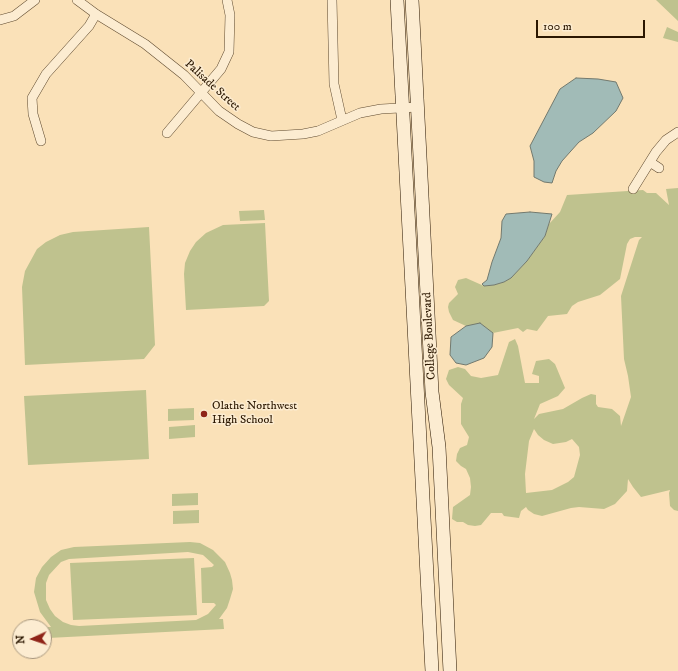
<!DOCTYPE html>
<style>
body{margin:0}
#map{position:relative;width:678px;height:671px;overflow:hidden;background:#fae1b8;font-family:"IM FELL DW Pica",serif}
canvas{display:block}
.north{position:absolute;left:12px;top:619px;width:40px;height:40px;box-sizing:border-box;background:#fcecd1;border:1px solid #a8977e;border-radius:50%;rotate:267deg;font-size:11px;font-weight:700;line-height:16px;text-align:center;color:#2b1701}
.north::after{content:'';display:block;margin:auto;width:14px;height:18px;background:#8f2418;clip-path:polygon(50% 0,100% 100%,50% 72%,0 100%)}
.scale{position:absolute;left:536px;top:20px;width:109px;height:18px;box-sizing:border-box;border:2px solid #2b1701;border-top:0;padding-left:5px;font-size:12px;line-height:14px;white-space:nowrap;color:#2b1701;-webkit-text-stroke:3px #fcecd1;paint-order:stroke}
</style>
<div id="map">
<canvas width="678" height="671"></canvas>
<div class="north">N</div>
<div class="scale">100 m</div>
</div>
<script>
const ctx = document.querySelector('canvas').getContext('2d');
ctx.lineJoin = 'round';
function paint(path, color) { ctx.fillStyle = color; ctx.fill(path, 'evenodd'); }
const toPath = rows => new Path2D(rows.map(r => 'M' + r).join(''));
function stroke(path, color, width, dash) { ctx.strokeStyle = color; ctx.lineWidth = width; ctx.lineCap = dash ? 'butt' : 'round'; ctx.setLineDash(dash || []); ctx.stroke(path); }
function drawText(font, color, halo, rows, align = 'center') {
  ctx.font = font + ' "IM FELL DW Pica",serif'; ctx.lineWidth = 3; ctx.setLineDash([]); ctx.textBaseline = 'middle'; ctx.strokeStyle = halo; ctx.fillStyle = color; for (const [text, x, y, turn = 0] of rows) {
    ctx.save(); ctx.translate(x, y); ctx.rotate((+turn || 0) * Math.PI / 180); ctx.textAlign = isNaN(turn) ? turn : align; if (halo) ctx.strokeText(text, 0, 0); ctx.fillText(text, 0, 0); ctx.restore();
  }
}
const green = toPath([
 [656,0,678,0,678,21],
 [667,27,678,32,678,42,663,38],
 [678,188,678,511,674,510,670,506,669,493,670,490,641,497,633,487,628,479,627,491,615,504,604,509,579,507,571,508,542,516,534,514,528,510,526,507,521,511,519,518,504,516,502,513,491,513,481,525,475,526,468,525,463,522,457,522,452,519,453,507,470,495,471,487,470,478,466,469,461,466,456,461,457,454,460,448,467,445,469,437,461,424,461,404,463,398,449,385,446,379,449,370,458,367,465,369,471,376,481,378,498,375,509,342,515,339,518,346,525,383,539,383,539,376,532,374,536,361,549,359,555,364,565,388,558,396,540,404,534,419,539,414,563,409,582,398,591,394,596,395,596,404,598,407,612,409,620,416,621,426,631,397,628,376,624,359,621,296,639,240,642,237,635,237,630,239,627,244,620,279,600,295,578,302,572,306,567,314,548,316,537,331,527,329,523,332,518,328,493,333,480,324,466,326,453,320,449,312,448,307,449,303,458,294,455,287,458,280,466,278,484,286,494,285,504,282,511,278,527,261,545,236,549,224,560,212,567,195,643,190,647,193,656,193,669,205,666,189],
 [534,429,538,435,544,440,553,444,566,442,572,439,579,447,580,455,574,477,568,482,552,490,526,493,525,474,529,441],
 [264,210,265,220,240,221,239,211],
 [265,223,269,301,264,306,186,310,184,274,185,263,190,251,196,242,206,233,223,225],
 [149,227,155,345,144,359,25,365,22,287,25,271,37,249,46,242,60,235,73,232],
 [146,390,149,459,28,465,24,396],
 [194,408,194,420,168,421,168,409],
 [195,425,195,437,169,439,169,427],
 [198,493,198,505,172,506,172,494],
 [199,510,199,523,173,524,173,511],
 [190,542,200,543,213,550,225,562,230,573,232,580,233,589,230,599,227,608,219,619,223,619,224,629,48,638,47,627,51,627,40,612,34,592,36,578,42,567,51,557,61,550,74,547],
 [188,552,203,555,214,565,212,567,201,568,202,603,214,603,216,605,208,614,196,620,79,626,71,625,63,622,55,616,50,609,46,600,46,583,49,575,61,562,69,559],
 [194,558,197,615,73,620,70,563]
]);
const water = toPath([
 [576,78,598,79,616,82,623,98,616,111,593,133,579,142,562,161,556,171,552,183,544,182,534,177,534,161,530,146,560,89,576,78],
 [530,212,552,214,545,236,527,261,511,278,504,282,494,285,484,286,482,284,487,280,492,262,501,238,502,221,506,214,530,212],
 [480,323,493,333,492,347,484,358,466,365,456,363,450,355,451,337,466,326,480,323]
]);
const minor = toPath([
 [77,0,96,14,145,44,184,75,219,111,238,124,253,132,271,136,303,134,318,131,360,113,381,109,418,107],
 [332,0,334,84,342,120],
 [0,20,14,16,35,0],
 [167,133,221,69,229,52,230,15,227,0],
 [41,141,33,114,32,98,46,74,89,26,96,14],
 [650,162,659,168],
 [633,189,656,152,666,140,678,132]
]);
const secondary = toPath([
 [397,0,432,671],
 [412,0,432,392,439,447,450,671]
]);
const markers = [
 [204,414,4,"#8f2418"]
];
const streetNames = [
 ["Palisade Street",212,86,42],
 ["College Boulevard",430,336,-93]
];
const poiNames = [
 ["Olathe Northwest",212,407],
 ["High School",212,421]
];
paint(green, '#bfc28e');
paint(water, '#a1bbb7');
stroke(water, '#72796e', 1);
stroke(minor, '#5f4a2f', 10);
stroke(secondary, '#2b1701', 14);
stroke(minor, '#fcecd1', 9);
stroke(secondary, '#fcecd1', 13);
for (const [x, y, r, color] of markers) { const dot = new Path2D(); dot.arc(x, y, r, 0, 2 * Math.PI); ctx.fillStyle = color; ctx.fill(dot); stroke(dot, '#fcecd1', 1.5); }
drawText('12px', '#2b1701', '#fcecd1', streetNames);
drawText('12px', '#2b1701', '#fcecd1', poiNames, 'left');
</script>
